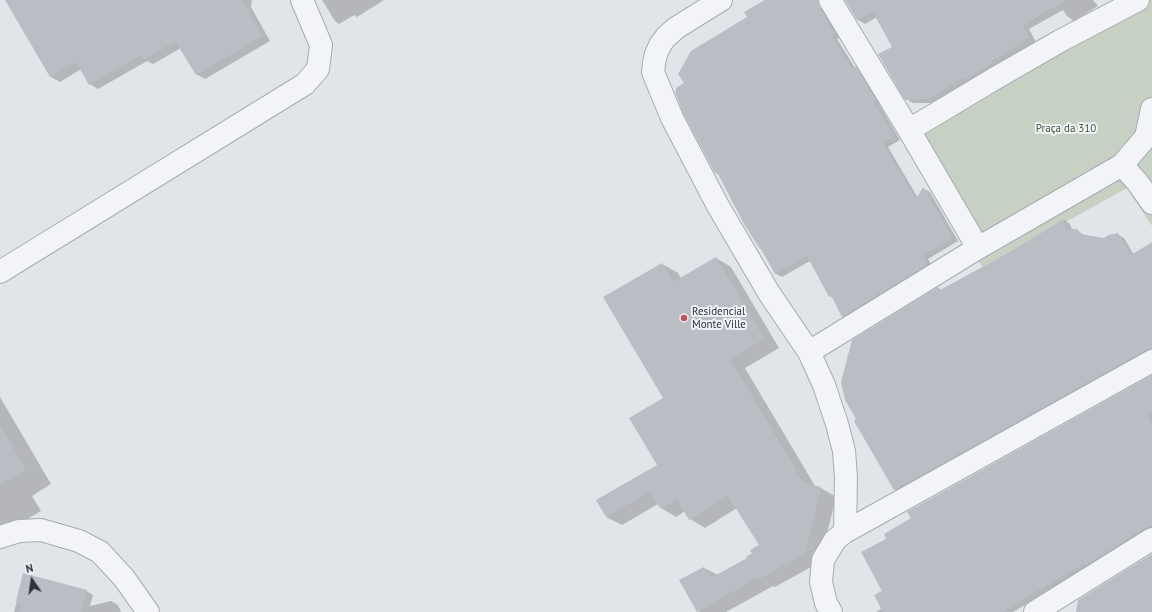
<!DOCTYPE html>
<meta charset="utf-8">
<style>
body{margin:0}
#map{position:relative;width:1152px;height:612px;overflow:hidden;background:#e1e4e8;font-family:"PT Sans",sans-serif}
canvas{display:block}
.north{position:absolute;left:12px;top:560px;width:40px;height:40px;-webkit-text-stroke:3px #f0f2f6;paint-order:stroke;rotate:347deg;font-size:11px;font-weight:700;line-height:16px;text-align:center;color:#2b313e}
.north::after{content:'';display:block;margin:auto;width:14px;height:18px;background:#2b313e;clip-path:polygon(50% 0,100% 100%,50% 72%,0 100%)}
</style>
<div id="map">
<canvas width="1152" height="612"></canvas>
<div class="north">N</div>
</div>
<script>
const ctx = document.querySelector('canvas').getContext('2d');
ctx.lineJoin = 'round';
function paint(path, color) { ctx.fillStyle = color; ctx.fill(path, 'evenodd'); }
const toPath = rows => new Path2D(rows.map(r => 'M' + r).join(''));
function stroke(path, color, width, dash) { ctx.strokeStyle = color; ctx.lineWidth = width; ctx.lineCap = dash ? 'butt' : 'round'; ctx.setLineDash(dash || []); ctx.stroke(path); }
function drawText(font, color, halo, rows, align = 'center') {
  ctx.font = font + ' "PT Sans",sans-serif'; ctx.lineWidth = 4; ctx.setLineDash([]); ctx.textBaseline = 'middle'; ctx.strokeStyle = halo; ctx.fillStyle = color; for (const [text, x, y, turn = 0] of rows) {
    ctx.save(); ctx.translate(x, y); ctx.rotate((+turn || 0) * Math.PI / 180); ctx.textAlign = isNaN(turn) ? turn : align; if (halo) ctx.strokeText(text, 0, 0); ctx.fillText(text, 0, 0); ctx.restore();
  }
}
const green = toPath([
 [1127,0,1152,0,1152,226,1127,188,983,268,902,127]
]);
const shadow = toPath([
 [6,0,252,0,251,7,270,41,205,79,196,74,181,48,153,64,147,61,98,89,90,84,81,69,60,82,51,77],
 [322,0,384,0,357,17,354,15,339,24,335,21],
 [766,0,814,0,819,7,825,11,841,36,837,39,855,68,862,71,882,104,879,104,900,140,888,147,918,198,924,189,930,192,958,241,928,259,933,268,849,320,843,316,834,299,830,296,810,261,782,277,776,274,719,174,716,173,685,84],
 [846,0,1093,0,1098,6,1074,21,1067,16,1063,10,1029,29,1036,42,998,66,936,103,913,103,906,99,893,47,877,17,865,24,858,20],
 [1064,220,1070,224,1072,230,1077,230,1085,236,1104,239,1117,234,1124,238,1134,255,1152,248,1152,354,901,493,895,490,855,421,938,288,942,290,1011,253],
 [716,258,731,267,779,348,745,368,815,486,821,488,836,497,820,562,775,587,773,586,726,612,700,612,698,611,704,568,718,575,748,559,761,545,737,508,705,528,690,519,685,511,676,517,661,508,658,504,622,525,606,517,658,466,665,398,662,264,678,273,681,279],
 [1152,377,1152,531,1013,612,876,612,882,608,887,539],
 [0,397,51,484,32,496,41,511,0,535],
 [24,574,86,591,93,595,90,606,111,601,118,605,121,612,14,612]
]);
const building = toPath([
 [5,0,242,0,262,36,196,75,175,41,144,60,140,55,89,85,76,62,50,77],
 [765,0,818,0,819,6,835,33,831,35,852,69,856,66,877,101,873,101,894,136,883,144,916,199,923,187,953,238,923,255,927,265,842,317,831,295,829,297,807,256,775,274,761,249,760,249,744,224,717,172,715,173,714,171,683,113,675,92,676,91,676,88,684,83,678,74,691,51,747,17,744,12],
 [845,0,1066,0,1023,25,1029,37,991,62,992,63,966,79,965,77,928,99,905,100,878,54,892,47,873,12,857,20],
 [1064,219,1066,229,1077,229,1081,234,1104,238,1108,235,1118,233,1131,255,1152,242,1152,349,1146,350,894,490,854,421,856,419,845,400,841,382,852,340,938,287,940,290,1010,252],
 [716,257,764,339,730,359,803,482,821,487,805,553,759,579,758,577,697,612,679,580,704,567,711,578,747,558,746,557,752,553,750,550,759,545,728,496,689,520,677,499,661,509,649,492,606,517,596,500,657,465,629,418,663,398,603,297,662,263,673,282],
 [1152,375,1152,412,1147,415,1152,425,1152,527,1145,528,1085,566,1085,563,1001,612,883,612,874,595,882,591,861,552,886,539,884,534,911,518,907,512],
 [0,426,26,469,0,485],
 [1152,554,1152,612,1076,612,1078,600],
 [23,573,87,590,81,612,20,612,22,604,16,601]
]);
const minor = toPath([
 [721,0,676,28,666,37,660,45,656,54,654,63,653,72,672,118,718,206,769,293,809,352,824,385,837,424,844,451,846,477,845,532,835,540,823,560,821,582,826,603,831,612],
 [830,0,909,130,978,248],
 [909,130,994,79,1060,41,1138,0],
 [1122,165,1146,137,1152,109],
 [0,272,305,84,318,69,321,45,302,0],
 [809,352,978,248,1122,165,1138,183,1152,203],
 [845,532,1152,361],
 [0,537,19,531,41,530,79,541,100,552,124,578,148,612],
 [1035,612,1152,539]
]);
const markers = [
 [684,318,4,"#c1525e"]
];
const parkNames = [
 ["Praça da 310",1066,129]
];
const poiNames = [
 ["Residencial",692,312],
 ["Monte Ville",692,325]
];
paint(green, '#c6d1c3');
paint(shadow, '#0003');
paint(building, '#b9bdc4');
stroke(minor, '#a7abb2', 24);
stroke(minor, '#f3f4f7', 22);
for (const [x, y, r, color] of markers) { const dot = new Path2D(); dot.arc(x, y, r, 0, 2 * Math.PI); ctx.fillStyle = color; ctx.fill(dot); stroke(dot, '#f0f2f6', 1.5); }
drawText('11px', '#3e593a', '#f0f2f6', parkNames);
drawText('11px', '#2b313e', '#f0f2f6', poiNames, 'left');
</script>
